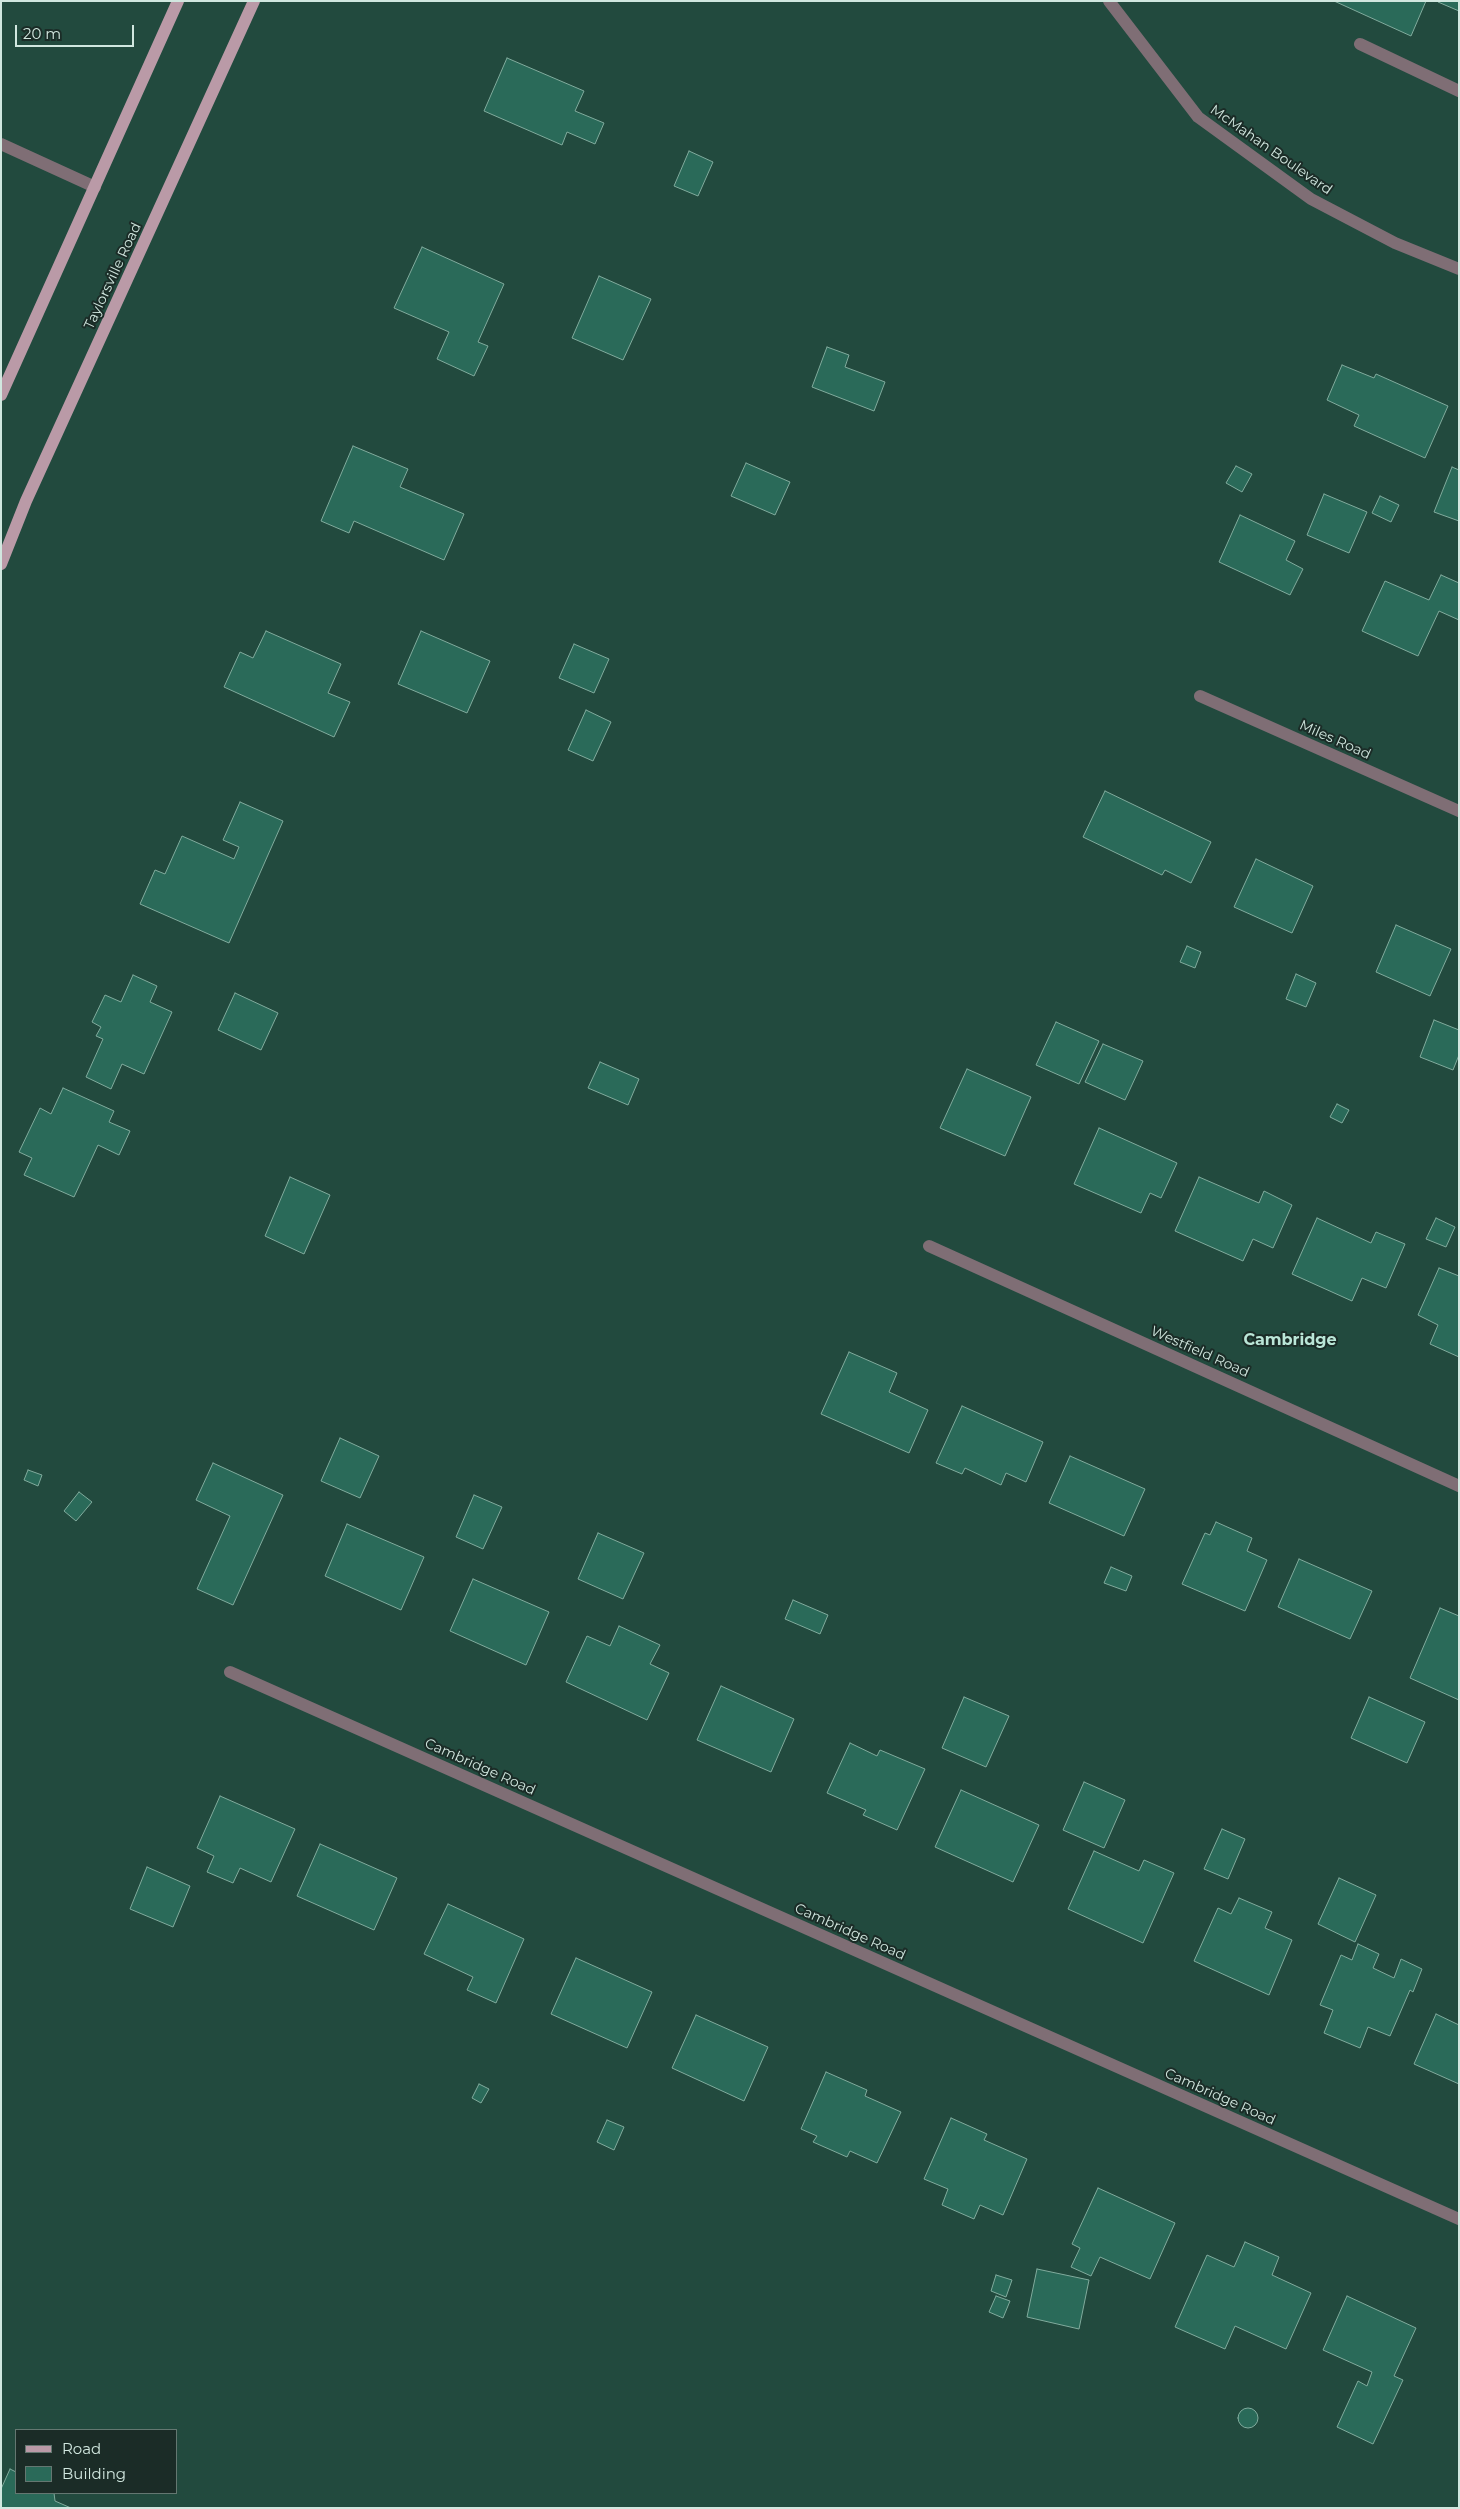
<!DOCTYPE html>
<style>
body{margin:0}
#map{position:relative;width:1460px;height:2509px;overflow:hidden;background:#224a3e;font-family:Montserrat,sans-serif}
canvas{display:block}
.frame{position:absolute;inset:0;border:2px solid #d1e7df;pointer-events:none}
.legend{position:absolute;left:15px;top:2429px;width:162px;height:65px;box-sizing:border-box;background:#1b2c27;border:1px solid #647771;margin:0;padding:6px 9px;list-style:none;font-size:15px;color:#d1e7df}
.legend li{display:flex;align-items:center;gap:10px;height:25px}
.legend b{width:25px;border:1px solid #647771}
.scale{position:absolute;left:15px;top:25px;width:119px;height:22px;box-sizing:border-box;border:2px solid #d1e7df;border-top:0;padding-left:6px;font-size:15px;line-height:18px;white-space:nowrap;color:#d1e7df;-webkit-text-stroke:4px #1b2c27;paint-order:stroke}
</style>
<div id="map">
<canvas width="1460" height="2509"></canvas>
<div class="frame"></div>
<ul class="legend">
<li><b style="height:6px;background:#ba9aa7"></b>Road</li>
<li><b style="height:14px;background:#2a6a59"></b>Building</li>
</ul>
<div class="scale">20 m</div>
</div>
<script>
const ctx = document.querySelector('canvas').getContext('2d');
ctx.lineJoin = 'round';
function paint(path, color) { ctx.fillStyle = color; ctx.fill(path, 'evenodd'); }
const toPath = rows => new Path2D(rows.map(r => 'M' + r).join(''));
function stroke(path, color, width, dash) { ctx.strokeStyle = color; ctx.lineWidth = width; ctx.lineCap = dash ? 'butt' : 'round'; ctx.setLineDash(dash || []); ctx.stroke(path); }
function drawText(font, color, halo, rows, align = 'center') {
  ctx.font = font + ' Montserrat,sans-serif'; ctx.lineWidth = 4; ctx.setLineDash([]); ctx.textBaseline = 'middle'; ctx.strokeStyle = halo; ctx.fillStyle = color; for (const [text, x, y, turn = 0] of rows) {
    ctx.save(); ctx.translate(x, y); ctx.rotate((+turn || 0) * Math.PI / 180); ctx.textAlign = isNaN(turn) ? turn : align; if (halo) ctx.strokeText(text, 0, 0); ctx.fillText(text, 0, 0); ctx.restore();
  }
}
const building = toPath([
 [1334,1,1426,1,1411,36,1334,1],
 [1459,1,1459,11,1438,2,1438,1,1459,1],
 [507,58,584,91,575,111,604,123,595,144,567,132,562,145,484,111,507,58],
 [689,151,713,162,698,196,674,186,689,151],
 [422,247,504,284,478,342,488,346,474,376,437,359,449,332,394,308,422,247],
 [599,276,651,299,623,360,572,338,599,276],
 [827,347,849,355,845,367,885,382,874,411,812,387,827,347],
 [1342,365,1374,378,1376,374,1448,406,1425,458,1354,426,1359,415,1327,400,1342,365],
 [353,446,408,469,400,487,464,514,444,560,354,521,349,533,321,521,353,446],
 [746,463,790,482,775,515,731,496,746,463],
 [1236,466,1252,474,1242,492,1226,483,1236,466],
 [1452,467,1459,470,1459,521,1434,512,1452,467],
 [1324,494,1367,512,1349,553,1307,535,1324,494],
 [1380,496,1399,505,1391,522,1372,513,1380,496],
 [1240,515,1295,541,1286,560,1303,569,1290,595,1219,562,1240,515],
 [1441,575,1459,583,1459,620,1439,611,1418,656,1362,631,1385,581,1429,600,1441,575],
 [266,631,341,664,328,693,350,702,334,737,224,687,240,652,253,658,266,631],
 [421,631,490,661,467,713,398,684,421,631],
 [574,644,609,659,594,693,559,678,574,644],
 [586,710,611,722,593,761,568,750,586,710],
 [1105,791,1211,842,1191,883,1165,870,1162,875,1083,837,1105,791],
 [240,802,283,821,229,943,140,904,155,870,165,874,182,836,234,859,239,847,223,840,240,802],
 [1256,859,1313,886,1292,933,1234,907,1256,859],
 [1396,925,1451,949,1430,996,1376,972,1396,925],
 [1187,946,1201,952,1195,968,1180,962,1187,946],
 [1296,974,1316,983,1306,1007,1286,999,1296,974],
 [133,975,157,986,150,1002,172,1012,144,1074,122,1064,111,1089,86,1077,103,1039,96,1036,101,1027,92,1022,105,995,121,1002,133,975],
 [235,993,278,1013,261,1050,218,1030,235,993],
 [1434,1020,1459,1030,1459,1055,1453,1070,1420,1057,1434,1020],
 [1056,1022,1099,1041,1079,1084,1036,1065,1056,1022],
 [1103,1044,1143,1061,1125,1100,1085,1082,1103,1044],
 [600,1062,639,1079,628,1105,588,1088,600,1062],
 [967,1069,1031,1097,1005,1156,940,1128,967,1069],
 [63,1088,114,1111,109,1122,130,1131,119,1155,98,1145,74,1197,24,1175,32,1158,19,1152,40,1108,51,1114,63,1088],
 [1337,1104,1349,1110,1342,1123,1330,1117,1337,1104],
 [1099,1128,1177,1163,1161,1198,1150,1193,1141,1213,1074,1184,1099,1128],
 [290,1177,330,1195,304,1254,265,1236,290,1177],
 [1199,1177,1259,1203,1264,1191,1292,1205,1273,1248,1253,1239,1243,1261,1175,1231,1199,1177],
 [1317,1218,1371,1243,1376,1232,1405,1244,1386,1288,1362,1278,1352,1301,1292,1274,1317,1218],
 [1436,1218,1455,1227,1446,1247,1426,1239,1436,1218],
 [1439,1268,1459,1276,1459,1357,1430,1344,1438,1325,1418,1315,1439,1268],
 [849,1352,897,1373,889,1392,928,1410,909,1453,821,1414,849,1352],
 [962,1406,1043,1442,1026,1482,1006,1473,1001,1485,965,1468,962,1474,936,1463,962,1406],
 [340,1438,379,1456,360,1498,321,1481,340,1438],
 [1070,1456,1145,1489,1124,1536,1049,1503,1070,1456],
 [213,1463,283,1495,233,1605,197,1589,230,1516,196,1500,213,1463],
 [28,1470,42,1475,38,1486,24,1480,28,1470],
 [79,1492,92,1502,76,1521,64,1511,79,1492],
 [474,1495,502,1507,483,1549,456,1537,474,1495],
 [1216,1522,1252,1538,1247,1551,1267,1560,1245,1611,1182,1584,1205,1533,1210,1535,1216,1522],
 [347,1524,424,1557,401,1610,325,1576,347,1524],
 [598,1533,644,1553,623,1599,578,1579,598,1533],
 [1299,1559,1372,1591,1350,1639,1278,1607,1299,1559],
 [1111,1567,1132,1576,1126,1591,1104,1583,1111,1567],
 [473,1579,549,1612,526,1665,450,1631,473,1579],
 [793,1600,828,1615,820,1634,785,1619,793,1600],
 [1440,1608,1459,1616,1459,1700,1410,1678,1440,1608],
 [619,1626,660,1645,650,1664,669,1673,647,1720,566,1682,587,1636,610,1646,619,1626],
 [721,1686,794,1719,771,1772,697,1740,721,1686],
 [964,1697,1009,1716,986,1767,942,1748,964,1697],
 [1369,1697,1425,1722,1407,1763,1351,1738,1369,1697],
 [850,1743,877,1756,880,1750,925,1769,897,1830,863,1815,866,1810,827,1793,850,1743],
 [1084,1782,1125,1800,1104,1848,1063,1830,1084,1782],
 [961,1790,1039,1825,1013,1882,935,1847,961,1790],
 [220,1796,295,1829,271,1882,240,1868,233,1883,207,1872,214,1856,197,1848,220,1796],
 [1222,1829,1245,1839,1228,1879,1204,1869,1222,1829],
 [320,1844,397,1878,374,1930,297,1896,320,1844],
 [1094,1851,1139,1871,1144,1860,1174,1873,1143,1943,1068,1909,1094,1851],
 [147,1867,190,1886,173,1927,130,1909,147,1867],
 [1339,1878,1376,1895,1355,1942,1318,1924,1339,1878],
 [1239,1898,1272,1912,1265,1928,1292,1940,1269,1995,1194,1961,1218,1908,1231,1914,1239,1898],
 [448,1904,524,1939,496,2003,467,1990,473,1977,424,1954,448,1904],
 [1358,1944,1379,1954,1373,1968,1394,1978,1401,1959,1422,1969,1413,1992,1410,1990,1390,2036,1368,2027,1360,2048,1324,2033,1333,2010,1320,2005,1341,1955,1352,1960,1358,1944],
 [576,1958,652,1992,627,2048,551,2014,576,1958],
 [1436,2014,1459,2025,1459,2084,1414,2064,1436,2014],
 [696,2015,768,2047,744,2101,672,2068,696,2015],
 [826,2072,867,2090,865,2096,901,2112,877,2163,850,2151,847,2157,813,2142,817,2136,801,2129,826,2072],
 [479,2084,489,2089,481,2103,472,2098,479,2084],
 [951,2118,987,2134,984,2140,1027,2159,1003,2215,980,2205,974,2219,942,2205,948,2189,924,2179,951,2118],
 [607,2120,624,2127,614,2150,597,2142,607,2120],
 [1098,2188,1175,2223,1150,2279,1100,2257,1091,2276,1071,2267,1080,2248,1072,2244,1098,2188],
 [1245,2242,1279,2257,1272,2275,1311,2293,1286,2349,1235,2326,1225,2349,1175,2327,1207,2255,1234,2267,1245,2242],
 [1037,2269,1089,2280,1079,2329,1027,2317,1037,2269],
 [996,2275,1012,2280,1006,2297,991,2291,996,2275],
 [996,2296,1010,2301,1003,2318,989,2312,996,2296],
 [1347,2296,1416,2328,1394,2376,1403,2380,1373,2444,1337,2427,1358,2381,1367,2386,1372,2372,1323,2350,1347,2296],
 '1238 2418a10 10 0 1 1 20 0a10 10 0 1 1-20 0Z',
 [10,2469,16,2472,16,2493,54,2493,55,2501,71,2508,1,2508,1,2489,10,2469]
]);
const minor = toPath([
 [1109,1,1198,117,1311,199,1395,243,1459,269],
 [1360,44,1459,91],
 [1,144,95,187],
 [1200,696,1459,811],
 [929,1246,1459,1486],
 [230,1672,1459,2219]
]);
const major = toPath([
 [1,395,178,1],
 [1,564,26,501,254,1]
]);
const streetNames = [
 ["McMahan Boulevard",1271,150,35],
 ["Taylorsville Road",113,276,-65],
 ["Miles Road",1335,740,24],
 ["Westfield Road",1200,1352,24],
 ["Cambridge Road",480,1767,24],
 ["Cambridge Road",850,1932,24],
 ["Cambridge Road",1220,2097,24]
];
const quarterNames = [
 ["Cambridge",1290,1340]
];
paint(building, '#2a6a59');
stroke(building, '#81ab9d', 1);
stroke(minor, '#7f6e75', 12);
stroke(major, '#ba9aa7', 12);
drawText('14px', '#d1e7df', '#1b2c27', streetNames);
drawText('bold 16px', '#bae6d7', '#1b2c27', quarterNames);
</script>
